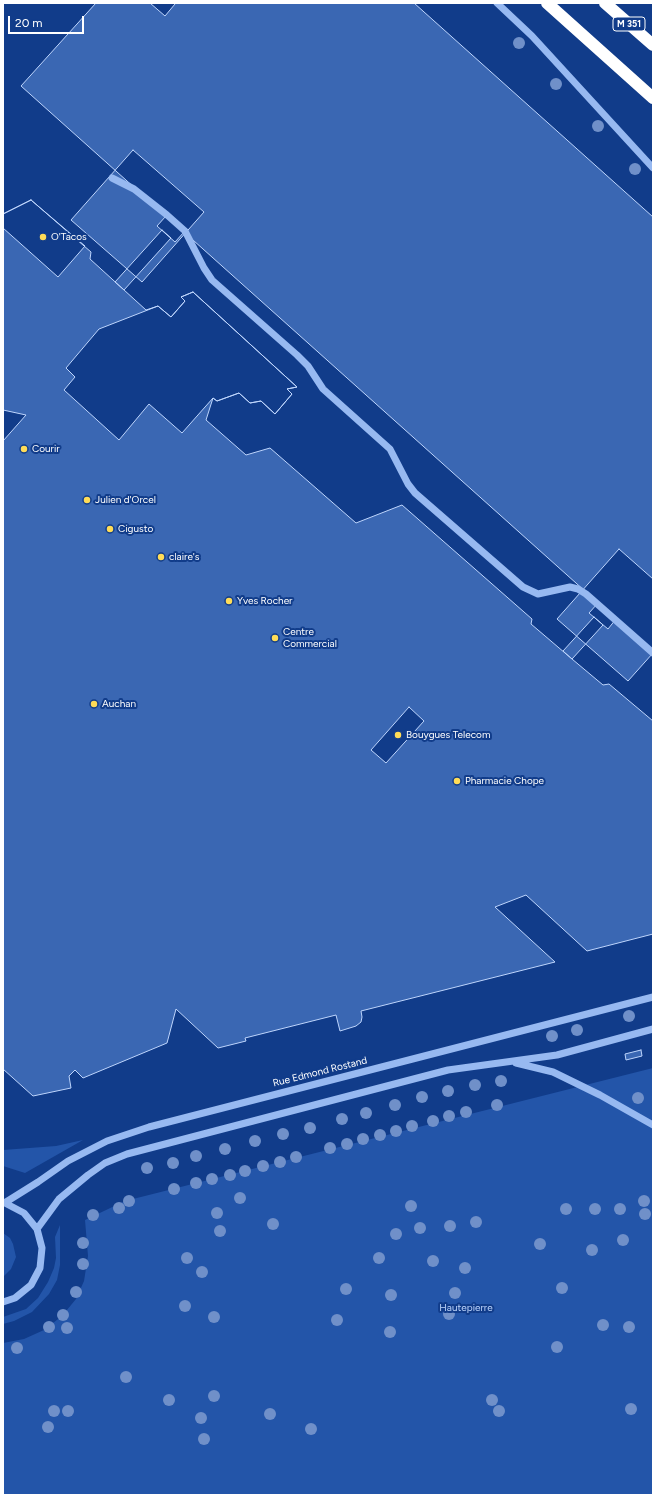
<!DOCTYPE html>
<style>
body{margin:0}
#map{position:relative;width:656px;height:1498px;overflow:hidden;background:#113c8a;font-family:Figtree,sans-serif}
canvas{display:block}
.frame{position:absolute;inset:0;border:4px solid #fff;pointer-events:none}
.scale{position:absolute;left:8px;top:16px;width:76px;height:18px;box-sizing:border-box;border:2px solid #fff;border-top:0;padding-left:5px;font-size:12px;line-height:14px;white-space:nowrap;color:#fff;-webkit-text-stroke:3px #113c8a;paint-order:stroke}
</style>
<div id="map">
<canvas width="656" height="1498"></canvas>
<div class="frame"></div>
<div class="scale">20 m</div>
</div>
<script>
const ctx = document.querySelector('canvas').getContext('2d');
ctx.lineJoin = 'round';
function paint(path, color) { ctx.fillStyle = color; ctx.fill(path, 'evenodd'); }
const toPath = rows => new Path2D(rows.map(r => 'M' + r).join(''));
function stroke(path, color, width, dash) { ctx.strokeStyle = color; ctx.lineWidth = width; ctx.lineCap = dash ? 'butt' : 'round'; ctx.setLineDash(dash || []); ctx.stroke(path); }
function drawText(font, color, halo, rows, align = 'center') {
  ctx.font = font + ' Figtree,sans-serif'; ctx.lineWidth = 4; ctx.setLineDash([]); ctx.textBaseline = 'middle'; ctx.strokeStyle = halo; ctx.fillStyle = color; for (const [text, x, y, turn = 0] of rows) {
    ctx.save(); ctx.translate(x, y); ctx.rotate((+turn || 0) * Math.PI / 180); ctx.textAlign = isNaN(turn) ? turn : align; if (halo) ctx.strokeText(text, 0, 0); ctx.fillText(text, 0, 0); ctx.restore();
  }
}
const green = toPath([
 [653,1068,653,1495,3,1495,3,1343,24,1339,44,1330,62,1316,76,1299,84,1281,88,1256,85,1220,125,1201],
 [83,1140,25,1173,3,1166,3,1150,56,1146],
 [60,1225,60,1265,57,1280,49,1294,32,1312,14,1321,3,1324,3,1317,26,1309,38,1298,48,1282,54,1268,56,1258,55,1237],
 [3,1233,10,1238,13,1244,16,1257,11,1269,3,1277]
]);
const building = toPath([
 [96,3,150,3,165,16,175,4,174,3,414,3,653,217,653,652,21,86,96,3],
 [133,150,204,212,142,282,71,220,133,150],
 [31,200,91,252,90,259,146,310,158,306,171,317,185,301,181,297,193,292,297,387,287,389,292,394,275,414,261,401,250,403,239,393,217,401,213,398,206,420,246,455,270,448,356,523,402,505,532,619,531,624,572,659,603,685,609,684,653,721,653,934,587,951,526,895,495,907,555,962,361,1011,362,1017,361,1022,356,1026,340,1031,336,1015,245,1038,246,1041,218,1048,176,1009,167,1043,83,1078,75,1070,69,1076,71,1088,33,1096,3,1069,3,214,31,200],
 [31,200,85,246,58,277,3,228,3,214,31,200],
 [166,216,184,232,175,242,157,226,166,216],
 [162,230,171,238,124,290,115,282,162,230],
 [193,292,297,387,287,389,292,394,275,414,261,401,250,403,239,393,217,401,213,398,182,433,149,404,119,440,64,390,75,377,66,368,99,329,158,306,171,317,185,301,181,297,193,292],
 [3,410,26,415,3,441,3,410],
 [619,549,653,579,653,653,628,681,557,619,619,549],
 [598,603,616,619,608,629,589,613,598,603],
 [594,617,603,625,572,659,563,651,594,617],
 [409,707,424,721,386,763,371,750,409,707],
 [641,1050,642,1056,626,1060,625,1054,641,1050]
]);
const minor = toPath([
 [497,3,532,36,653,168],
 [112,178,134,189,167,215,185,231,204,268,212,280,297,355,308,366,323,389,390,449,408,484,415,493,523,587,538,594,570,587,578,589,586,594,653,653],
 [516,1063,553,1072,600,1095,653,1125],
 [6,1202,38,1182,68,1161,107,1141,149,1127,653,997],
 [37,1229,59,1199,88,1175,105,1163,127,1154,448,1070,557,1055,653,1029],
 [3,1302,15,1298,31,1285,40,1268,42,1248,37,1229,24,1213,3,1202]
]);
const highway = toPath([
 [547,3,653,98],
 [605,3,653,45]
]);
const trees = [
 [519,43],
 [556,84],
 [598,126],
 [635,169],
 [629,1016],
 [577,1030],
 [552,1036],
 [501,1081],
 [475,1085],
 [448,1091],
 [422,1097],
 [638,1098],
 [395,1105],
 [497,1105],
 [466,1112],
 [366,1113],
 [449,1116],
 [342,1119],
 [433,1121],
 [412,1126],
 [310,1128],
 [396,1131],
 [283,1134],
 [380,1135],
 [363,1139],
 [255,1141],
 [347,1144],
 [330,1148],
 [225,1149],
 [196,1156],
 [296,1157],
 [280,1162],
 [173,1163],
 [263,1166],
 [147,1168],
 [245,1171],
 [230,1175],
 [212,1179],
 [196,1183],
 [174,1189],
 [240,1198],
 [129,1201],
 [644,1201],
 [411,1206],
 [119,1208],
 [566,1209],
 [595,1209],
 [620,1209],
 [217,1213],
 [645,1214],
 [93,1215],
 [476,1222],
 [273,1224],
 [450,1226],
 [420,1228],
 [220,1231],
 [396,1234],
 [623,1240],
 [83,1243],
 [540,1244],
 [592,1250],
 [187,1258],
 [379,1258],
 [433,1261],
 [83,1264],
 [465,1268],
 [202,1272],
 [562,1288],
 [346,1289],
 [76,1292],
 [455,1293],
 [391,1295],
 [185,1306],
 [449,1314],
 [63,1315],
 [214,1317],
 [337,1320],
 [603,1325],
 [49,1327],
 [629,1327],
 [67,1328],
 [390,1332],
 [557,1347],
 [17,1348],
 [126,1377],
 [214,1396],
 [169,1400],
 [492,1400],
 [631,1409],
 [54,1411],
 [68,1411],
 [499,1411],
 [270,1414],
 [201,1418],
 [48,1427],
 [311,1429],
 [204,1439]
];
const markers = [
 [43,237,4,"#ffdc57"],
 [24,449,4,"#ffdc57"],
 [87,500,4,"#ffdc57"],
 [110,529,4,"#ffdc57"],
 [161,557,4,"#ffdc57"],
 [229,601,4,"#ffdc57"],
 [275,638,4,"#ffdc57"],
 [94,704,4,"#ffdc57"],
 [398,735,4,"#ffdc57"],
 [457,781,4,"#ffdc57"]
];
const shields = [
 [629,24,32]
];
const shieldNames = [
 ["M 351",629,24]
];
const poiNames = [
 ["O'Tacos",51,237],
 ["Courir",32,449],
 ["Julien d'Orcel",95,500],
 ["Cigusto",118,529],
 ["claire's",169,557],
 ["Yves Rocher",237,601],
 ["Centre",283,632],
 ["Commercial",283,644],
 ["Auchan",102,704],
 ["Bouygues Telecom",406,735],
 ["Pharmacie Chope",465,781]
];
const streetNames = [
 ["Rue Edmond Rostand",320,1072,-14]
];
const parkNames = [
 ["Hautepierre",466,1308]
];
paint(green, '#2355a9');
paint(building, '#3a67b3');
stroke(building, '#bed5fc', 1);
stroke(minor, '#97b9f1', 7);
stroke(highway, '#fff', 12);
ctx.fillStyle = '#7090c9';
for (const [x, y] of trees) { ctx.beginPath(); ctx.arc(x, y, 6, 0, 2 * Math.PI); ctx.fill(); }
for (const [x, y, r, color] of markers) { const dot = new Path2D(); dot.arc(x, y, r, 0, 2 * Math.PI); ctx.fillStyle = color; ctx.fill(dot); stroke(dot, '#113c8a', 1.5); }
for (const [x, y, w] of shields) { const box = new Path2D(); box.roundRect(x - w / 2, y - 7, w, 14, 3); ctx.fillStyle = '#113c8a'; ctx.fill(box); stroke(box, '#fff', 1); }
drawText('bold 9px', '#fff', null, shieldNames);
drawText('10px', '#fff', '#113c8a', poiNames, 'left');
drawText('10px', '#fff', '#113c8a', streetNames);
drawText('10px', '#bed5fc', '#113c8a', parkNames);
</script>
